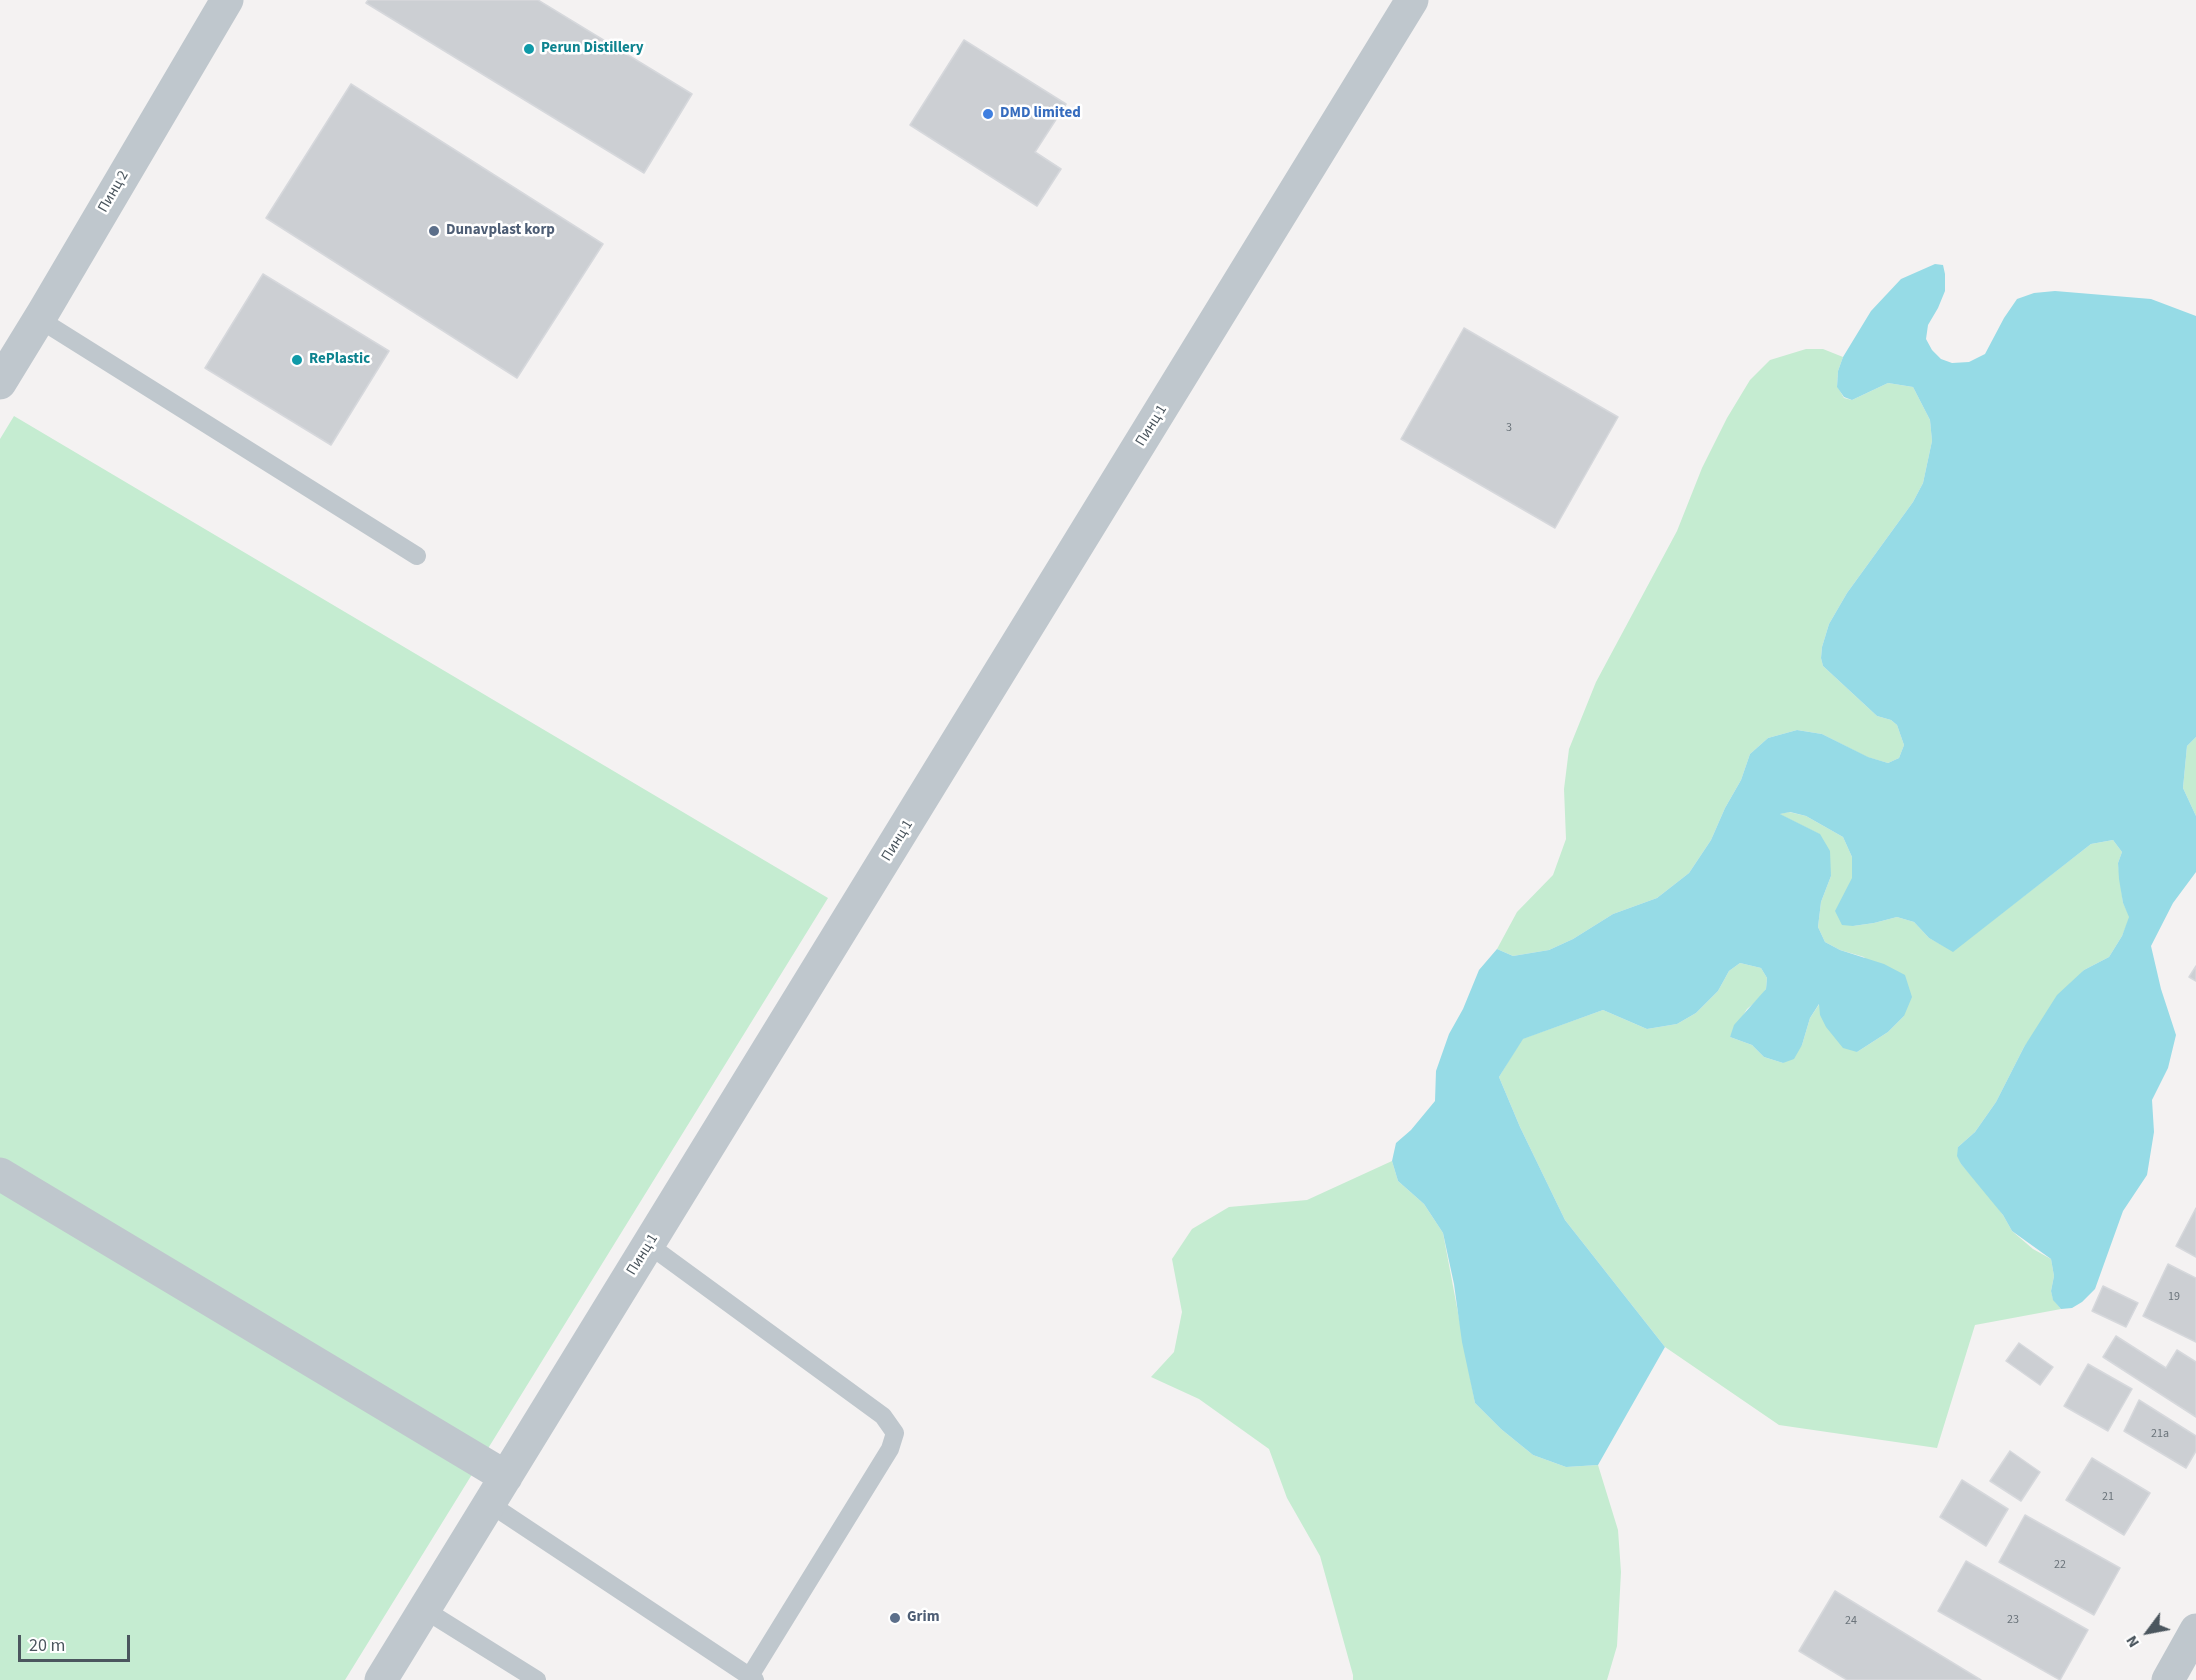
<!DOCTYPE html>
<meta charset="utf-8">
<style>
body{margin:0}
#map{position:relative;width:2196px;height:1680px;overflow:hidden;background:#f4f2f2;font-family:"Source Sans 3",sans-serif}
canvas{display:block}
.north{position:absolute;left:2118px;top:1602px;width:60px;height:60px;-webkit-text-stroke:4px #fff;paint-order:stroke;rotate:238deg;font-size:16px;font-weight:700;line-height:24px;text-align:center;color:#4b565e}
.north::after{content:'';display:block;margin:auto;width:21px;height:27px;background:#4b565e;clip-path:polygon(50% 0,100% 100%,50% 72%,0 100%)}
.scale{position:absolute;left:18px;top:1635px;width:112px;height:27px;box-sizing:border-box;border:3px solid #4b565e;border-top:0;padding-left:8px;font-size:18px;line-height:21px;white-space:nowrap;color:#4b565e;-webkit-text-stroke:4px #fff;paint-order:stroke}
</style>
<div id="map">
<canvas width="2196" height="1680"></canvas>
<div class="north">N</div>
<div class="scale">20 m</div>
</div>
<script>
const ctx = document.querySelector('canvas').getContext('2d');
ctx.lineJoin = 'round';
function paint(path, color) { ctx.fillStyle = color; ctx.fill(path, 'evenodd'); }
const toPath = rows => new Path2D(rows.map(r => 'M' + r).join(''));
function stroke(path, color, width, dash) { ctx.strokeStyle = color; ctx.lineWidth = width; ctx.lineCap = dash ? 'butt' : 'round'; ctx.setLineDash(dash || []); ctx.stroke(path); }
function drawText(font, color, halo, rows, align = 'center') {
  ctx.font = font + ' "Source Sans 3",sans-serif'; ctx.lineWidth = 5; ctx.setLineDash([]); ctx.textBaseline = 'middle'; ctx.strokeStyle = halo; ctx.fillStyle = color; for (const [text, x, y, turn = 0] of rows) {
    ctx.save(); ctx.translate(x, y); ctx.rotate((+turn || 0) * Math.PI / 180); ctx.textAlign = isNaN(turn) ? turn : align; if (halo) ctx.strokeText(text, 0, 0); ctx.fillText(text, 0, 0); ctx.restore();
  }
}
const green = toPath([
 [1806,349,1823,349,1843,357,1838,371,1837,386,1844,398,1852,400,1888,383,1913,387,1930,420,1932,441,1923,483,1913,502,1847,593,1829,624,1822,647,1821,658,1823,666,1877,716,1891,720,1897,725,1904,745,1899,758,1888,763,1867,757,1822,734,1797,730,1768,738,1750,754,1741,780,1725,808,1711,840,1689,873,1657,898,1613,914,1573,939,1549,950,1513,956,1497,949,1517,912,1553,875,1566,839,1564,789,1569,749,1596,682,1677,531,1702,468,1727,418,1750,380,1770,360],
 [14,416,828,898,345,1680,0,1680,0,439],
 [2196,737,2196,816,2183,788,2187,746],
 [1789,812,1806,816,1843,837,1852,857,1853,926,1874,923,1897,917,1914,922,1929,938,1953,951,2091,844,2113,840,2122,852,2118,863,2123,903,2130,917,2122,936,2109,957,2084,970,2024,1047,1996,1102,1975,1132,1958,1147,1961,1164,1988,1194,2003,1215,2012,1231,2033,1249,2051,1259,2054,1276,2051,1291,2053,1299,2061,1309,1975,1325,1937,1448,1779,1425,1665,1347,1565,1220,1520,1127,1499,1077,1522,1039,1603,1010,1647,1029,1677,1024,1696,1013,1718,991,1729,971,1740,963,1761,968,1767,978,1766,989,1760,998,1747,1009,1730,1037,1752,1045,1764,1057,1783,1063,1802,1045,1810,1018,1820,1003,1857,1052,1888,1032,1904,1016,1864,957,1840,950,1825,942,1818,927,1821,902,1831,876,1819,834,1779,814],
 [1392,1161,1398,1181,1424,1204,1443,1233,1475,1403,1501,1429,1533,1455,1566,1467,1598,1465,1618,1530,1621,1572,1617,1646,1607,1680,1353,1680,1353,1675,1320,1556,1287,1498,1269,1449,1199,1399,1151,1377,1174,1352,1182,1312,1172,1259,1192,1229,1229,1207,1307,1200]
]);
const water = toPath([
 [1935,264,1943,265,1945,274,1945,291,1938,308,1928,325,1926,339,1932,350,1941,359,1952,363,1969,362,1985,354,2004,318,2017,299,2034,293,2055,291,2151,299,2196,316,2196,737,2187,746,2183,788,2196,816,2196,872,2173,903,2151,946,2161,989,2176,1035,2168,1068,2152,1100,2154,1132,2147,1175,2123,1211,2095,1289,2082,1302,2072,1308,2061,1309,2053,1300,2051,1291,2054,1276,2051,1259,2012,1231,2003,1215,1961,1164,1957,1156,1958,1147,1975,1132,1996,1102,2024,1047,2057,995,2084,970,2109,957,2122,936,2129,917,2123,903,2119,879,2118,863,2122,852,2113,840,2091,844,1953,952,1929,938,1914,922,1897,917,1874,923,1853,926,1842,925,1835,911,1852,878,1852,857,1843,837,1806,816,1790,812,1780,814,1820,834,1830,851,1831,876,1821,902,1818,927,1825,942,1840,950,1884,964,1905,975,1912,997,1904,1016,1888,1032,1857,1052,1843,1048,1826,1027,1820,1015,1819,1004,1810,1018,1802,1045,1794,1059,1783,1063,1764,1057,1752,1045,1730,1037,1734,1025,1766,989,1767,978,1761,968,1740,963,1729,971,1718,991,1696,1013,1677,1024,1647,1029,1603,1010,1523,1039,1499,1077,1520,1127,1565,1220,1665,1347,1598,1465,1566,1467,1533,1455,1501,1429,1475,1403,1462,1342,1454,1284,1443,1233,1424,1204,1398,1181,1392,1161,1396,1143,1411,1130,1435,1101,1436,1071,1449,1034,1463,1009,1479,970,1497,949,1513,956,1549,950,1573,939,1613,914,1657,898,1689,873,1711,840,1725,808,1741,780,1750,754,1768,738,1797,730,1822,734,1868,757,1888,763,1899,758,1904,745,1897,725,1891,720,1877,716,1823,666,1821,658,1822,647,1829,624,1847,593,1913,502,1923,483,1932,441,1930,420,1913,387,1888,383,1852,400,1844,397,1837,387,1838,371,1843,357,1871,311,1901,279]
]);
const building = toPath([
 [368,0,538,0,692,94,644,173,366,3,368,0],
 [964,40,1066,104,1035,152,1061,169,1037,206,910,125,964,40],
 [351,84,603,244,517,378,266,218,351,84],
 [263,274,389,351,331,445,205,368,263,274],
 [1464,328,1618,417,1555,528,1401,439,1464,328],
 [2196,966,2196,981,2189,977,2196,966],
 [2196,1208,2196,1257,2176,1246,2196,1208],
 [2168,1264,2196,1278,2196,1342,2143,1316,2168,1264],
 [2103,1286,2138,1303,2126,1327,2092,1311,2103,1286],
 [2116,1336,2166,1368,2177,1350,2196,1362,2196,1417,2103,1357,2116,1336],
 [2019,1343,2053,1367,2040,1385,2006,1361,2019,1343],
 [2088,1364,2132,1389,2108,1431,2064,1406,2088,1364],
 [2139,1400,2196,1436,2196,1451,2186,1468,2124,1431,2139,1400],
 [2010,1451,2040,1472,2021,1501,1990,1481,2010,1451],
 [2092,1458,2150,1493,2124,1535,2066,1500,2092,1458],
 [1962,1480,2008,1509,1986,1546,1940,1517,1962,1480],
 [2025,1515,2120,1568,2094,1615,1999,1562,2025,1515],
 [1966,1561,2088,1630,2060,1680,1938,1611,1966,1561],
 [1835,1591,1981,1680,1847,1680,1799,1651,1835,1591]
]);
const lane = toPath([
 [39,319,417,556],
 [649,1245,883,1416,895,1433,890,1449,750,1676],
 [490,1504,755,1680],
 [425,1610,537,1680]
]);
const street = toPath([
 [0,383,44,311,227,0],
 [0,1174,506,1477],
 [381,1680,1412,0],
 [2168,1680,2196,1630]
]);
const markers = [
 [529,49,6,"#0f9aa8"],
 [988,114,6,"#3f7fe0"],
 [434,231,6,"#5c6f8a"],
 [297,360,6,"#0f9aa8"],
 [895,1618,6,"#5c6f8a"]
];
const numberNames = [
 ["3",1509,428],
 ["19",2174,1297],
 ["21a",2160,1434],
 ["21",2108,1497],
 ["22",2060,1565],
 ["23",2013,1620],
 ["24",1851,1621]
];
const cultureNames = [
 ["Perun Distillery",541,49],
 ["RePlastic",309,360]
];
const shopNames = [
 ["DMD limited",1000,114]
];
const streetNames = [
 ["Пинц 2",114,192,-60],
 ["Пинц 1",1152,426,-58],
 ["Пинц 1",898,841,-58],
 ["Пинц 1",643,1255,-58]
];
const serviceNames = [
 ["Dunavplast korp",446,231],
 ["Grim",907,1618]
];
paint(green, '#c5ecd1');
paint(water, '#96dbe6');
paint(building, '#cccfd3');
stroke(building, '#d6d8dc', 1.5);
stroke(lane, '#bfc7cd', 18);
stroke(street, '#bfc7cd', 33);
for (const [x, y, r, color] of markers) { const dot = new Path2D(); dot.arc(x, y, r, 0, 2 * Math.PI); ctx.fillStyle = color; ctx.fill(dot); stroke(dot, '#fff', 2); }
drawText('12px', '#6b747b', null, numberNames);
drawText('bold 15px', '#0d838f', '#fff', cultureNames, 'left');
drawText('bold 15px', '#366cbe', '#fff', shopNames, 'left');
drawText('15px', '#4b565e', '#fff', streetNames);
drawText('bold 15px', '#4e5e75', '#fff', serviceNames, 'left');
</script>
